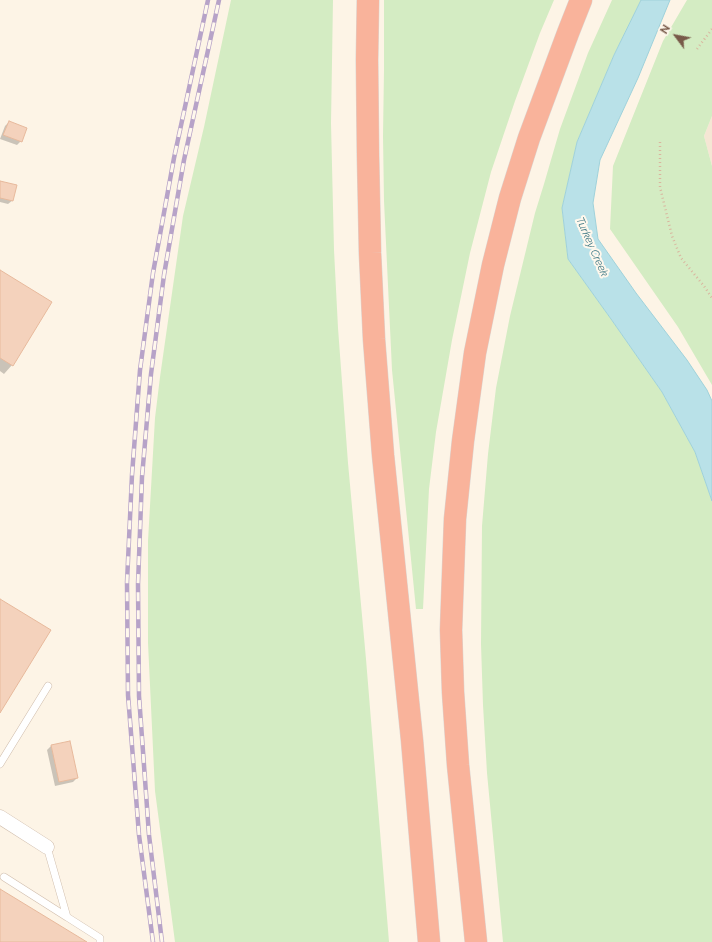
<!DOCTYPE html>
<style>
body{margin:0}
#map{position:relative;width:712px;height:942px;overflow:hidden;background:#fdf4e6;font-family:Raleway,sans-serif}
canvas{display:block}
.north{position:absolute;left:656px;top:16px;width:40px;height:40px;-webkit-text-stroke:3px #fff8ed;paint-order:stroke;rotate:302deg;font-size:11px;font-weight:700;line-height:16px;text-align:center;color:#785a49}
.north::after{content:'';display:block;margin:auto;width:14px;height:18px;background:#785a49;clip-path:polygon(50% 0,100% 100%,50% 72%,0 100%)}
</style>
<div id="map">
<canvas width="712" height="942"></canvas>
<div class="north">N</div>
</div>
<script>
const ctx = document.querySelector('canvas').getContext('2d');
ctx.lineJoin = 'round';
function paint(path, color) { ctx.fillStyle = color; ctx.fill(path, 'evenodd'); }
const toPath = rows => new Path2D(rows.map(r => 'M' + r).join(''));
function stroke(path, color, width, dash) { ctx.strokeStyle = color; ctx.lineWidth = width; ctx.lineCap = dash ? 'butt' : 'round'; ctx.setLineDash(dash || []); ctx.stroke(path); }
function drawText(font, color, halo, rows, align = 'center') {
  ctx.font = font + ' Raleway,sans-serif'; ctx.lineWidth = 4; ctx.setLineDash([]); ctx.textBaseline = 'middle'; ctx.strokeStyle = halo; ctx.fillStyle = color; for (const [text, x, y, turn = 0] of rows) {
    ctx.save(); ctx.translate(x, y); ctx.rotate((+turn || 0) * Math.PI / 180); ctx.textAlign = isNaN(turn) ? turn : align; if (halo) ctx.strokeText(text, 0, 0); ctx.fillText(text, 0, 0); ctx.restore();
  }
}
const residential = toPath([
 [712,116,712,166,704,136]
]);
const green = toPath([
 [231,0,333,0,331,123,334,250,338,328,348,463,366,659,389,942,175,942,155,791,148,643,148,541,155,418,160,377,183,216,204,127],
 [384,0,554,0,540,33,515,101,491,172,470,253,452,340,436,432,429,489,423,609,416,609,392,370,384,201,383,136,384,70],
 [612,0,641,0,614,55,577,142,562,208,568,259,611,319,662,392,695,452,712,501,712,942,503,942,487,773,483,705,481,644,482,526,488,454,496,388,510,316,535,213,544,184,560,129,588,53],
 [687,0,712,0,712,116,704,136,712,166,712,385,678,327,610,229,613,166,663,41]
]);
const water = toPath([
 [641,0,670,0,638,78,600,160,593,203,598,239,636,293,687,360,707,390,712,401,712,501,695,452,662,392,611,319,568,259,562,208,577,142,614,55,641,0]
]);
const shadow = toPath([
 [9,122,21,141,17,145,0,139,5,126],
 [0,182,13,200,8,204,0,202],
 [0,271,12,365,4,374,0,371],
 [69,742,77,778,73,782,55,786,47,750,51,746]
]);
const building = toPath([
 [9,121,27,128,22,142,3,135,9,121],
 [0,181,17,185,13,201,0,198,0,181],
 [0,270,52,302,13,366,0,358,0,270],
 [0,599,51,630,0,713,0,599],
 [70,741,78,778,59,782,51,745,70,741],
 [0,889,87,942,0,942,0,889]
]);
const path = toPath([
 [697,49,712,29],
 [660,142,660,187,672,236,681,258,704,286,712,298]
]);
const service = toPath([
 [0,764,48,686],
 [4,877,67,917,47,847],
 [67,917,100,938,100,942]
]);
const minor = toPath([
 [0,817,47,847]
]);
const motorway = toPath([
 [368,0,367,60,368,155,370,253,374,339,383,455,412,740,429,942],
 [476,942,458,765,453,692,451,630,455,519,463,441,475,353,493,265,510,198,529,138,568,33,581,0]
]);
const rail = toPath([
 [153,942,139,835,128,695,127,582,132,475,140,370,153,273,174,158,208,0],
 [162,942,149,835,139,696,138,584,142,477,151,374,164,275,184,160,219,0]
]);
const waterNames = [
 ["Turkey Creek",592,247,66]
];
paint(residential, '#f5e6d4');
paint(green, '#d4ecc3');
paint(water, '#b9e1e8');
stroke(water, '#9fd1da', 1);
paint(shadow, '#0003');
paint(building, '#f4d2bc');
stroke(building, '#e7b99c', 1);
stroke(service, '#cfbcab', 8);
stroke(minor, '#cfbcab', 15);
stroke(motorway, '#dcd4d0', 23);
stroke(path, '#d9b69f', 2.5, [1, 3]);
stroke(service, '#fff', 7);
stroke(minor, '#fff', 14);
stroke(motorway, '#f9b39b', 22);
stroke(rail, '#b7a3c8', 4.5);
stroke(rail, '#fff8ed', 3, [9]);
drawText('italic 11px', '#3f7985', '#fff8ed', waterNames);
</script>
